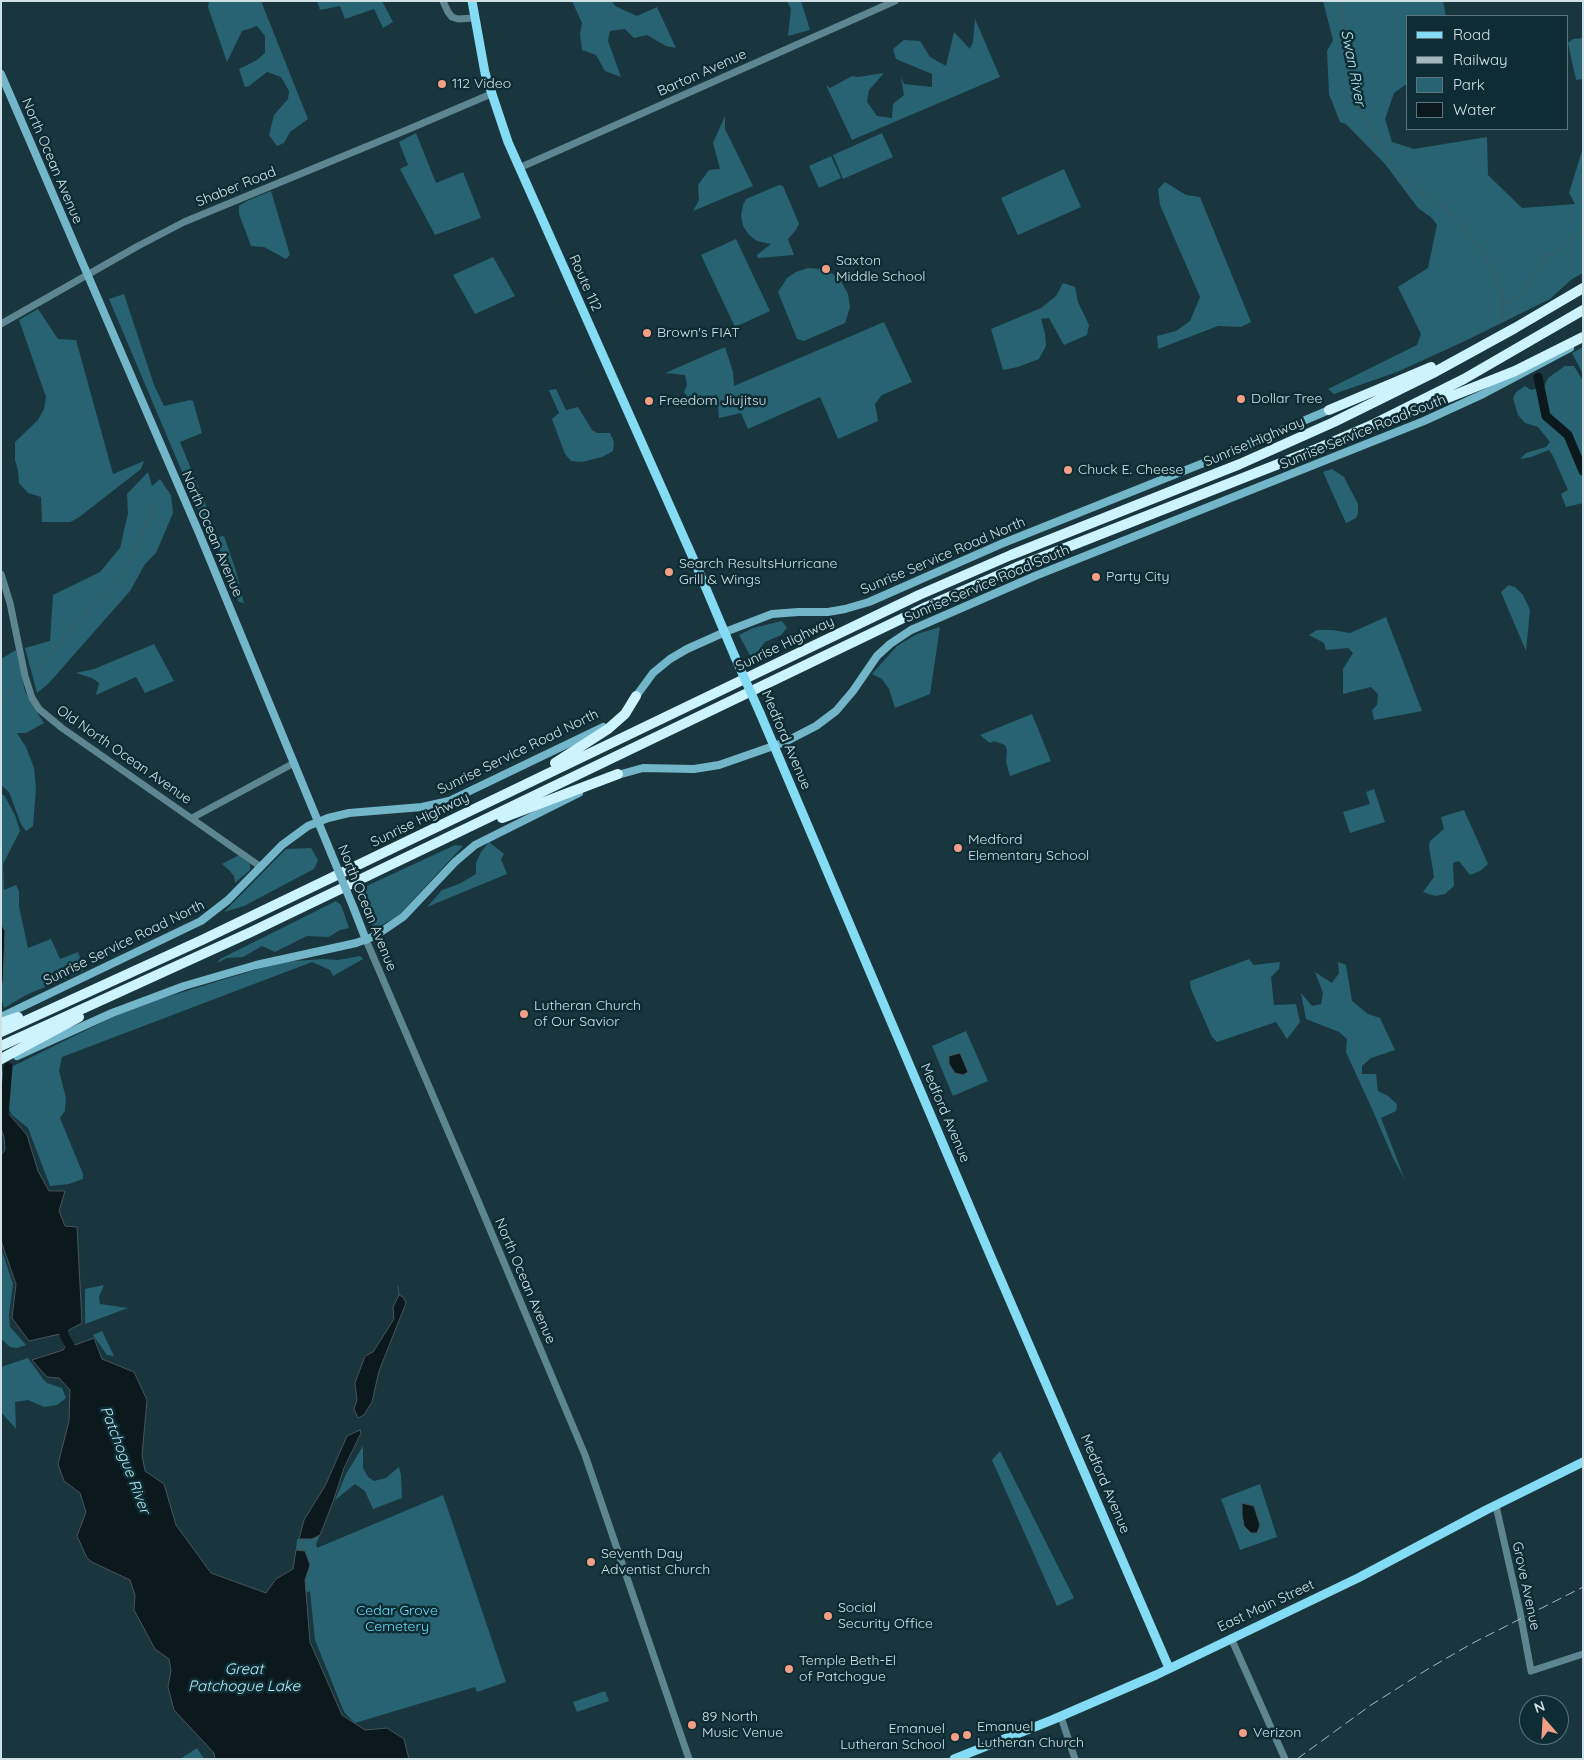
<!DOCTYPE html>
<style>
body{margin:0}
#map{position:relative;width:1584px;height:1760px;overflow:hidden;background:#19363e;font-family:Quicksand,sans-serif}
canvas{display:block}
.frame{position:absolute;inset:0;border:2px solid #d0e1e6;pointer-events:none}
.legend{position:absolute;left:1406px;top:15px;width:162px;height:115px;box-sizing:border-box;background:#0e2c34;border:1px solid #5c747b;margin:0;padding:6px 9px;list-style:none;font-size:15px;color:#d0e1e6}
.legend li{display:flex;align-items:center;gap:10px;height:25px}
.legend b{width:25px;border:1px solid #5c747b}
.north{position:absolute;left:1519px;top:1695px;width:50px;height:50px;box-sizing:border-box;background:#0e2c34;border:1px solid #5c747b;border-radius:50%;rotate:341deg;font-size:14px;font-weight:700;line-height:20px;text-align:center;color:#d0e1e6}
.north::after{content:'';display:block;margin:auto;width:18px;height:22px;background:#f39f85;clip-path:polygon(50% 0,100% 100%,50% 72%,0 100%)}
</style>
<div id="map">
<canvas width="1584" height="1760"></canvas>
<div class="frame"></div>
<ul class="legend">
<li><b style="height:6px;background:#84dbf4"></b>Road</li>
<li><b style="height:6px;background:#a3b7bc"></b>Railway</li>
<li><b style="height:14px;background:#276373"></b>Park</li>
<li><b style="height:14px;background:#0b191d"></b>Water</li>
</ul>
<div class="north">N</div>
</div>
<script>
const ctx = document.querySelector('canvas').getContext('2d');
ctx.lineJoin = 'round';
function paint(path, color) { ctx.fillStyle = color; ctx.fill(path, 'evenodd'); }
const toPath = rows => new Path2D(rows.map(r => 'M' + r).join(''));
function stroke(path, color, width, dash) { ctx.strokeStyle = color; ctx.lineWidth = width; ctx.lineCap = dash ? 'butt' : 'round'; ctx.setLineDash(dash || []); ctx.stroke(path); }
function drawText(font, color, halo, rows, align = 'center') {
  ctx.font = font + ' Quicksand,sans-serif'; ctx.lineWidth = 5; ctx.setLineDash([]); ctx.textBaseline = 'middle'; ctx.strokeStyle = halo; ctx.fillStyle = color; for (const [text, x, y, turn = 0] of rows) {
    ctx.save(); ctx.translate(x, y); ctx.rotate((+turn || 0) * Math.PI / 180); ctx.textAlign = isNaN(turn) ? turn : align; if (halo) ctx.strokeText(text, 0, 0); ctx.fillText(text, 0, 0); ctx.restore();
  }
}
const green = toPath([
 [209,1,261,1,308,119,290,132,284,143,277,146,269,135,274,115,288,99,289,91,281,77,267,72,249,86,245,87,239,69,257,60,265,53,265,36,257,26,242,31,227,62,208,7],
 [317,1,382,1,393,22,383,28,374,9,345,19,340,6,320,10],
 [572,1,612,1,615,6,637,16,657,7,676,48,666,46,647,35,634,38,625,29,610,31,608,41,621,77,605,71,596,55,582,50,580,34,582,23],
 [787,1,801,1,810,30,788,36,791,9],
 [1323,1,1443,1,1446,16,1408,16,1408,83,1394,93,1385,119,1392,142,1414,149,1487,137,1488,175,1522,208,1575,204,1569,193,1583,148,1583,273,1572,279,1550,299,1465,341,1397,372,1334,394,1328,389,1417,345,1421,334,1398,287,1428,268,1437,225,1432,218,1418,208,1385,164,1346,124,1340,122,1329,94,1327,51,1333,40],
 [975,19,1000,77,852,140,826,85,830,88,852,76,858,77,884,73,869,90,867,102,877,116,892,118,893,104,904,95,901,77,904,84,932,87,932,74,896,59,893,49,904,40,920,41,930,57,946,66,954,32,970,49,973,42],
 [1583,38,1583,79,1576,80,1568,43,1573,39],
 [725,116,725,129,753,186,693,211,699,200,698,185,709,170,720,169,713,143],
 [416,133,436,183,463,172,481,218,435,235,400,169,408,165,399,142],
 [882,133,893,157,843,179,833,155],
 [831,156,841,178,819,188,809,166],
 [1064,169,1081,207,1018,235,1001,198],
 [1165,182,1186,195,1200,197,1251,322,1241,327,1218,326,1158,349,1157,336,1176,331,1190,321,1200,297,1160,205,1158,189],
 [779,185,783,186,799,224,795,231,788,239,794,255,758,258,757,255,771,244,757,241,749,235,743,226,741,216,743,205,746,199],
 [271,191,290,255,286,259,264,247,251,246,239,214,239,206,247,201],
 [736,239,770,311,735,327,701,255],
 [493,257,515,296,475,314,453,275],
 [808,268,821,269,833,274,842,283,848,294,850,307,845,323,804,341,797,339,778,292,787,278,796,272],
 [1063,283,1075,287,1078,302,1089,325,1087,335,1064,345,1049,318,1041,319,1045,334,1046,346,1039,359,1018,367,1003,370,991,329,1041,308,1056,296],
 [124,294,154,385,164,406,190,400,193,401,202,433,180,442,213,523,208,524,202,519,109,299],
 [38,309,58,339,76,340,113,474,144,461,141,469,78,518,70,522,42,522,41,497,28,493,19,483,18,470,15,460,15,442,38,420,44,409,46,397,19,320],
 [884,322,912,382,882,395,875,404,878,421,838,439,820,397,748,429,741,413,719,418,717,395,692,402,684,392,687,385,685,375,665,373,725,347,733,372,734,386],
 [1583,347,1583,374,1572,353],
 [1565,366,1574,366,1583,381,1583,503,1566,507,1561,494,1568,490,1553,456,1549,450,1531,457,1520,459,1526,453,1546,447,1550,442,1538,427,1525,423,1518,415,1513,398,1516,392,1525,386,1531,390,1544,387,1548,378],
 [556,389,566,410,578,407,592,430,597,433,610,433,614,442,613,451,602,457,582,462,571,461,565,454,552,419,559,413,549,390],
 [1332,469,1344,477,1358,504,1358,513,1356,518,1346,523,1323,472],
 [148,472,152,486,160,479,171,495,173,513,156,553,145,564,130,591,49,683,37,693,25,648,50,641,53,595,100,572,120,548,128,513,127,494],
 [224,536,236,571,244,603,239,602,231,587,218,544,217,537],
 [1509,585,1515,587,1523,595,1530,610,1526,651,1501,592],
 [1386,617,1422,711,1374,720,1372,710,1377,705,1378,694,1371,687,1343,694,1343,669,1353,653,1348,648,1326,650,1324,643,1309,635,1317,630,1332,630,1350,633],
 [782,621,787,628,781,635,765,642,752,659,739,635,753,628],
 [940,627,930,694,895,708,889,689,882,679,872,674,897,646,917,634],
 [154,644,174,681,145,693,136,677,96,695,99,683,92,678,76,673,94,669],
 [16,650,25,691,32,705,44,723,26,733,17,733,26,747,34,768,36,789,33,826,26,831,21,824,9,792,1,785,1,659],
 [1032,714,1051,761,1010,776,1006,762,1007,750,1005,745,994,741,990,743,980,735],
 [1374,789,1385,822,1350,833,1343,812,1370,804,1366,792],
 [1,795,4,795,15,815,20,831,3,864,4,890,16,885,19,891,19,907,28,948,51,939,60,959,78,952,83,966,83,971,26,995,4,1008,1,998],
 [1464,810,1488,864,1480,871,1470,875,1459,861,1453,863,1454,886,1445,894,1435,896,1423,892,1434,877,1429,846,1430,841,1444,829,1441,817],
 [489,842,504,854,501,859,507,874,427,907,442,890,459,884,476,874,476,863,481,852],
 [455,845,463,846,398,916,382,925,373,928,358,890],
 [311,848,318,860,314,869,244,906,224,912,286,849],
 [239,855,250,864,250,870,235,883,234,876,229,870,222,864],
 [336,901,341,905,349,928,340,930,329,937,307,936,275,952,262,946,243,957,227,958,217,963,220,959],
 [360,956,363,959,333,976,330,970,312,962,62,1057,59,1071,66,1098,65,1111,60,1118,83,1174,83,1179,69,1184,50,1186,28,1128,12,1115,7,1105,10,1086,8,1071,1,1099,1,1072,115,1016,157,1000,281,962,323,959,338,960],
 [1249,959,1254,965,1280,962,1279,969,1271,977,1274,1005,1296,1004,1300,1022,1287,1039,1276,1022,1217,1042,1212,1037,1191,989,1190,981],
 [1338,962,1346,965,1352,1001,1368,1014,1380,1018,1395,1050,1371,1058,1362,1066,1362,1074,1376,1074,1378,1091,1388,1096,1397,1104,1396,1111,1381,1118,1405,1180,1394,1160,1372,1109,1346,1052,1347,1039,1339,1032,1306,1019,1301,993,1312,1006,1321,1004,1323,993,1315,972,1332,983,1339,973],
 [966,1031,988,1081,953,1096,932,1046],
 [1,1248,13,1284,9,1315,10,1327,26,1345,17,1348,10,1347,1,1339],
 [104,1285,99,1297,100,1304,128,1308,85,1324,85,1289],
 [102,1331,114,1356,107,1355,93,1335],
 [28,1358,43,1379,47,1383,62,1388,66,1398,57,1405,44,1407,28,1400,15,1402,16,1429,1,1412,1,1367],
 [363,1446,363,1468,368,1477,374,1481,386,1478,399,1467,401,1475,402,1498,373,1509,365,1491,355,1484,335,1500,346,1474],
 [1000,1451,1074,1598,1057,1606,992,1460],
 [1260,1484,1277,1537,1240,1550,1221,1499],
 [443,1495,506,1682,477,1692,475,1687,355,1723,344,1712,315,1640,310,1591,306,1593,305,1580,310,1564,305,1551,296,1550,297,1539,312,1539,320,1535,316,1544,317,1548],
 [605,1691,609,1701,577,1712,573,1702],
 [197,1748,204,1759,180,1759]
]);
const water = toPath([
 [1,924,5,931,3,982,1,987,1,924],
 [960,1053,968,1072,963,1075,955,1073,949,1064,949,1056,960,1053],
 [8,1113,27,1135,38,1171,49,1191,65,1191,59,1211,65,1226,77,1227,82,1323,69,1330,64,1335,60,1334,29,1341,12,1318,16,1284,1,1241,1,1155,5,1150,4,1137,1,1129,1,1116,8,1113],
 [399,1295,403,1297,406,1303,379,1371,372,1402,364,1415,358,1418,354,1409,357,1400,355,1383,365,1356,373,1352,394,1319,393,1307,399,1295],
 [94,1338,102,1359,134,1372,147,1400,142,1455,145,1471,164,1484,176,1525,211,1573,266,1593,276,1579,293,1569,296,1550,305,1551,310,1565,305,1580,310,1642,342,1715,365,1730,387,1728,404,1739,409,1759,215,1759,214,1753,174,1710,168,1687,171,1670,169,1659,155,1649,134,1610,135,1595,130,1580,92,1562,87,1558,77,1536,86,1512,80,1493,64,1481,58,1464,69,1421,70,1390,59,1378,47,1377,32,1360,63,1350,68,1343,75,1345,94,1338],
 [360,1430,361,1433,344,1468,333,1502,320,1535,312,1539,299,1539,304,1520,325,1486,347,1436,360,1430],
 [1242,1503,1254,1506,1260,1525,1257,1533,1251,1533,1244,1526,1242,1514,1242,1503]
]);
const stream = toPath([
 [1340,1,1361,114,1401,178,1448,211,1485,255,1502,292,1502,323],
 [1502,306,1518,298,1548,256,1553,255,1583,229],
 [36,671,71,629,124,573,156,503],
 [1,702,16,686],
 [398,1286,399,1295],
 [300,1550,304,1540]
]);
const river = toPath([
 [1538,377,1546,416,1568,435,1583,471],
 [8,1126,4,1115,8,1067],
 [62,1324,64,1335,73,1351]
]);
const tertiary = toPath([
 [443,1,448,12,452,17,458,19,474,18],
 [519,168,895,1],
 [1,324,138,246,184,222,409,129,491,94],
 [1,574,10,603,25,676,32,698,39,709,62,728,261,867],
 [192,818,294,763],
 [366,940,473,1189,585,1455,689,1759],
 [1496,1506,1520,1612,1531,1671,1583,1654],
 [1231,1638,1285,1759],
 [1061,1717,1075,1759]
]);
const secondary = toPath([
 [1,74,199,533,331,853],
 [634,699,653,673,670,659,687,649,725,632,772,614,798,612,828,612,845,609,869,602,1001,544,1221,456,1329,410],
 [614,776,643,768,694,769,719,765,785,742,816,726,836,711,853,691,877,656,890,644,911,630,1035,576,1424,421,1483,394,1570,348],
 [354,909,366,940],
 [1,1017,201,921,228,900,282,845,308,826,328,818,349,813,422,807,449,801,603,727],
 [17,1056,112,1013,184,986,256,965,356,943,375,936,403,917,455,862,475,845,579,793]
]);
const primary = toPath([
 [472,1,485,73,508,142,697,567,735,657],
 [760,713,991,1257,1169,1668],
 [954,1759,1052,1720,1156,1675,1358,1578,1486,1510,1583,1462]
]);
const motorway = toPath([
 [1329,410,1431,367],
 [1412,412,1515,371,1583,337],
 [555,763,608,729,625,714,636,696],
 [502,818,618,774],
 [1,1023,18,1017],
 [1,1032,202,940,919,595,1011,555,1240,464,1334,422,1433,373,1515,328,1583,288],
 [1,1046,251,932,926,607,1017,567,1314,450,1374,424,1464,379,1583,310],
 [1,1059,79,1017]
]);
const rail = toPath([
 [1297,1759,1371,1705,1428,1669,1471,1644,1583,1587]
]);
const secondaryBridge = toPath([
 [331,853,354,909]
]);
const primaryBridge = toPath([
 [735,657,760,713]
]);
const markers = [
 [442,84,5,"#f39f85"],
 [826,269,5,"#f39f85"],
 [647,333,5,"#f39f85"],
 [1241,399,5,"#f39f85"],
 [649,401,5,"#f39f85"],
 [1068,470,5,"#f39f85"],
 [669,572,5,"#f39f85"],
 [1096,577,5,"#f39f85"],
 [958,848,5,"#f39f85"],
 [524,1014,5,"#f39f85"],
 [591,1562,5,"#f39f85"],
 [828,1616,5,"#f39f85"],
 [789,1669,5,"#f39f85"],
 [692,1725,5,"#f39f85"],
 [1243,1733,5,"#f39f85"],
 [967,1735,5,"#f39f85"],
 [955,1737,5,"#f39f85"]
];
const streetNames = [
 ["Barton Avenue",702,73,-24],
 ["North Ocean Avenue",52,161,67],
 ["Shaber Road",236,187,-22],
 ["Route 112",585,283,66],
 ["Sunrise Service Road South",1363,432,-22],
 ["Sunrise Highway",1254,442,-23],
 ["North Ocean Avenue",212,534,67],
 ["Sunrise Service Road North",943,556,-23],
 ["Sunrise Service Road South",987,584,-23],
 ["Sunrise Highway",785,644,-26],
 ["Medford Avenue",786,740,67],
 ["Sunrise Service Road North",518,752,-26],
 ["Old North Ocean Avenue",124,755,35],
 ["Sunrise Highway",420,820,-26],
 ["North Ocean Avenue",367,908,68],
 ["Sunrise Service Road North",124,943,-26],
 ["Medford Avenue",945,1113,67],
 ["North Ocean Avenue",525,1281,67],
 ["Medford Avenue",1105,1484,67],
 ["Grove Avenue",1526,1586,78],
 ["East Main Street",1266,1606,-25]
];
const poiNames = [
 ["112 Video",452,84],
 ["Saxton",836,261],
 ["Middle School",836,277],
 ["Brown's FIAT",657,333],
 ["Dollar Tree",1251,399],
 ["Freedom Jiujitsu",659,401],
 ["Chuck E. Cheese",1078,470],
 ["Search ResultsHurricane",679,564],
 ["Grill & Wings",679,580],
 ["Party City",1106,577],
 ["Medford",968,840],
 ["Elementary School",968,856],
 ["Lutheran Church",534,1006],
 ["of Our Savior",534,1022],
 ["Seventh Day",601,1554],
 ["Adventist Church",601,1570],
 ["Social",838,1608],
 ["Security Office",838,1624],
 ["Temple Beth-El",799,1661],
 ["of Patchogue",799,1677],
 ["89 North",702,1717],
 ["Music Venue",702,1733],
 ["Emanuel",977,1727],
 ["Lutheran Church",977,1743],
 ["Emanuel",945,1729,"right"],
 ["Lutheran School",945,1745,"right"],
 ["Verizon",1253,1733]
];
const parkNames = [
 ["Cedar Grove",397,1611],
 ["Cemetery",397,1627]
];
const waterNames = [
 ["Swan River",1353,68,79],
 ["Patchogue River",125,1460,69],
 ["Great",244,1669],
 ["Patchogue Lake",244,1686]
];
paint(green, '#276373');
paint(water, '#0b191d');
stroke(water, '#465559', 1);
stroke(stream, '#465559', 1);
stroke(river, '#0b191d', 9);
stroke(tertiary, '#5e8692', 7);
stroke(secondary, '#74b6c9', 8);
stroke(primary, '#84dbf4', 9);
stroke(motorway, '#ccf3fe', 10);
stroke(rail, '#a3b7bc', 1, [10, 5]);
stroke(secondaryBridge, '#74b6c9', 8);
stroke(primaryBridge, '#84dbf4', 9);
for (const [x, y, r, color] of markers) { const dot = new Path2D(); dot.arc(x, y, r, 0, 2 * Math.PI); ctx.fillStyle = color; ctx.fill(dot); stroke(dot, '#0e2c34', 2); }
drawText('14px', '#d0e1e6', '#0e2c34', streetNames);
drawText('14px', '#d0e1e6', '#0e2c34', poiNames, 'left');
drawText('14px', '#6dddfb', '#0e2c34', parkNames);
drawText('italic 15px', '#b7e9f7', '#0e2c34', waterNames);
</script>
